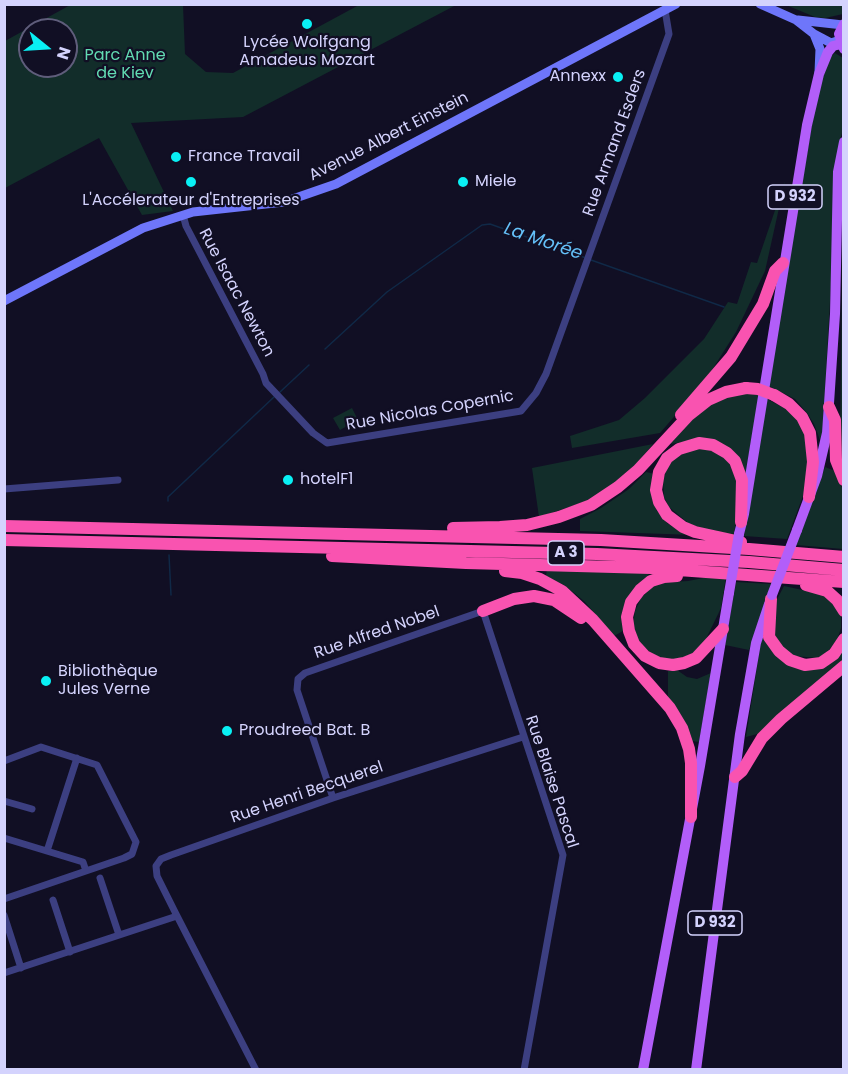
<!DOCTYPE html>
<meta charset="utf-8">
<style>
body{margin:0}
#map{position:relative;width:848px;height:1074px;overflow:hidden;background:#110f24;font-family:Poppins,sans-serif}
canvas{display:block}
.frame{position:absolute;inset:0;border:6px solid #d4d3fd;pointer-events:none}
.north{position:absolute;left:18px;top:18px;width:60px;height:60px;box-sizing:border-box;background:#110f24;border:2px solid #5f5d7b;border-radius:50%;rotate:108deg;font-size:16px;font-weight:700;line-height:24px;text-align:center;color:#d4d3fd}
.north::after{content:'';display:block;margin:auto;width:21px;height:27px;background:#09f0f4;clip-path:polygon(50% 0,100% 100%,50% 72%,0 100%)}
</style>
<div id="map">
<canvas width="848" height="1074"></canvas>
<div class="frame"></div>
<div class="north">N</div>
</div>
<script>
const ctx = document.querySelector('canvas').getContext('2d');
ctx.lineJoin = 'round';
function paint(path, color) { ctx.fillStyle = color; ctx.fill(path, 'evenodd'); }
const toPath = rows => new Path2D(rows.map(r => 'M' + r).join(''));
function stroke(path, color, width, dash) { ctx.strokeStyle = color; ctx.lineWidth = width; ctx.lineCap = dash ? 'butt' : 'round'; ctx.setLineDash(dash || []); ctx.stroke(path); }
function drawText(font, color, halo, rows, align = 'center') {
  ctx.font = font + ' Poppins,sans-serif'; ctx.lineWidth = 4.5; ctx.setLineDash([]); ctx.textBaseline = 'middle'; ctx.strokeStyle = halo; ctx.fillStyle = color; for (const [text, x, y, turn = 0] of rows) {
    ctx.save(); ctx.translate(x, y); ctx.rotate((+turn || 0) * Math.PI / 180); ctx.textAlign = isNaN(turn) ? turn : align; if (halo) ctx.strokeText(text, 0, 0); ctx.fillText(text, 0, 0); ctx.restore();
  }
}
const green = toPath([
 [72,4,183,5,185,54,206,72,233,73,359,5,456,5,243,117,131,123,173,211,142,215,99,138,5,188,5,41],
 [30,30,66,30,66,66,30,66],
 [786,5,843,5,843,14,825,18,815,17],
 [835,53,843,58,844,126,839,144,822,441,820,440,814,424,807,413,795,399,767,385,818,90,831,56],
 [785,181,765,271,736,332,705,381,660,433,572,448,570,436,619,420,645,398,704,339,728,302,737,304,751,262,757,263],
 [843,209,843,463,840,442],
 [746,393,759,395,745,476,738,459,683,442,670,444,690,422,710,405,725,397],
 [767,399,784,408,800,420,808,438,807,485,787,539,744,536],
 [352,408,358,420,340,430,333,418],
 [653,444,628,474,590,500,539,517,532,468],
 [698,448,713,449,725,456,737,476,739,498,734,534,711,532,688,523,669,507,664,497,663,481,667,468,675,457],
 [825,467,835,471,843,490,843,549,796,545],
 [646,472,655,474,652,498,657,511,667,523,678,530,694,535,580,531,580,519,601,508,629,489],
 [547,569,648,573,649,577,623,631,614,636,584,601,564,585,546,576],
 [713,576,726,577,721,608,705,641,693,653,679,659,663,659,651,653,638,641,633,626,635,611,641,598,653,586,668,582,688,581],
 [736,582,771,584,749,650,725,645],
 [784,586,826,595,841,615,841,628,837,640,829,650,819,658,793,656,783,648,775,636,772,609],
 [766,638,807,668,843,647,843,660,761,733,746,737,760,648,762,639],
 [677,670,687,677,697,679,711,673,699,742,692,741,668,698,668,671]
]);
const stream = toPath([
 [591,260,724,307],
 [325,349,387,292,482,225,490,224,586,258],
 [280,392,309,365],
 [168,501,168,497,274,397],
 [169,555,171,595]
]);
const street = toPath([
 [183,215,186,226,263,374,266,383,313,433,327,443,521,411,536,393,546,374,669,34,665,10],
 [4,489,118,480],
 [4,761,41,747,97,765,136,842,132,854,124,858,4,899],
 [333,798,297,690,298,679,305,673,483,611,563,855,524,1070],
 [4,801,32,809],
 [4,838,83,862,86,871],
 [47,851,77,758],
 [100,878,119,935],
 [53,900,70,952],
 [4,915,21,968],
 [4,973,177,916],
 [256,1070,175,912,157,876,156,866,161,859,171,855,333,798,523,737]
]);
const secondary = toPath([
 [760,4,796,20,814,34,831,43,840,40],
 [798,20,843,25],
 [814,34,820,49,819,72],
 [4,301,143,228,193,212,284,202,336,184,676,4]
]);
const primary = toPath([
 [844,24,839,34,844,49],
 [797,530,817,476,827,433,835,314,838,172,844,142],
 [739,534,744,514,807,125,819,74,828,52,833,46,841,44],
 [643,1070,700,766,729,593],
 [696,1070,740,734,756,643,769,604]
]);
const highway = toPath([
 [774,395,789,404,802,417,810,433,813,462,809,497],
 [829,407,835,420,836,460,844,480],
 [681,415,731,357,763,304,775,271,783,263],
 [741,522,742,480,735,461,727,453,713,445,699,443,679,449,667,458,659,472,656,490,659,502,667,515,683,527,695,532,741,542],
 [4,526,601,540,749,549,844,557],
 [453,528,500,527,527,525,559,517,591,505,618,487,638,470,689,415,708,400,726,392,746,388],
 [4,540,597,554,749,562,844,570],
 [332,556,466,563,651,568,844,582],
 [505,571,522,573,540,579,562,591,593,620,670,708,682,728,689,749,691,763,691,817],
 [677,576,664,577,651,581,640,590,631,602,627,617,629,631,634,644,645,656,659,663,673,665,684,663,696,658,723,629],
 [806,585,827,591,837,600,844,611],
 [771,599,769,637,779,651,790,660,805,665,821,663,834,654,844,639],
 [483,611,514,599,534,596,554,600,581,618],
 [735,777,742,771,762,738,781,719,844,666]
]);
const primaryBridge = toPath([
 [729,593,739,534],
 [772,595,797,530]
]);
const highwayBridge = toPath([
 [746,388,758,389,774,395]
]);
const markers = [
 [307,24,6,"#09f0f4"],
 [618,77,6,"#09f0f4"],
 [176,157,6,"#09f0f4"],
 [191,182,6,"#09f0f4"],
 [463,182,6,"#09f0f4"],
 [288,480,6,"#09f0f4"],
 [46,681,6,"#09f0f4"],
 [227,731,6,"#09f0f4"]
];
const shields = [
 [795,197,54],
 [566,553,36],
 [715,923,54]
];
const shieldNames = [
 ["D 932",795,197],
 ["A 3",566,553],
 ["D 932",715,923]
];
const poiNames = [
 ["Lycée Wolfgang",307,43,"center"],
 ["Amadeus Mozart",307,61,"center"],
 ["Annexx",606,77,"right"],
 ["France Travail",188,157],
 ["Miele",475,182],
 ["L'Accélerateur d'Entreprises",191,201,"center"],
 ["hotelF1",300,480],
 ["Bibliothèque",58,672],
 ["Jules Verne",58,690],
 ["Proudreed Bat. B",239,731]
];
const parkNames = [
 ["Parc Anne",125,56],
 ["de Kiev",125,74]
];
const streetNames = [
 ["Avenue Albert Einstein",389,137,-27],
 ["Rue Armand Esders",615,143,-70],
 ["Rue Isaac Newton",236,293,62],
 ["Rue Nicolas Copernic",430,411,-10],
 ["Rue Alfred Nobel",377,633,-19],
 ["Rue Blaise Pascal",551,782,72],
 ["Rue Henri Becquerel",307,793,-19]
];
const waterNames = [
 ["La Morée",543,242,19]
];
paint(green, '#122d2a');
stroke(stream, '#102947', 1.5);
stroke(street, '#3c3f81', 7);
stroke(secondary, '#6e76fa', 9);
stroke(primary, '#b25ef9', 10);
stroke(highway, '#f953b0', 12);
stroke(primaryBridge, '#b25ef9', 10);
stroke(highwayBridge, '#f953b0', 12);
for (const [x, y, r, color] of markers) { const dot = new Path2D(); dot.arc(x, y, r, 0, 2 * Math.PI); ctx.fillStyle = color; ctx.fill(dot); stroke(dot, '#110f24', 2); }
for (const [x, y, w] of shields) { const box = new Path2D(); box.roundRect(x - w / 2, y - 12, w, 24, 4.5); ctx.fillStyle = '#110f24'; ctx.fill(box); stroke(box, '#d4d3fd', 1.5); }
drawText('bold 15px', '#d4d3fd', null, shieldNames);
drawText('16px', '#d4d3fd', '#110f24', poiNames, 'left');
drawText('16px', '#62dbb2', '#110f24', parkNames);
drawText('16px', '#d4d3fd', '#110f24', streetNames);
drawText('italic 18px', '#65c1f9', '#110f24', waterNames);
</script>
